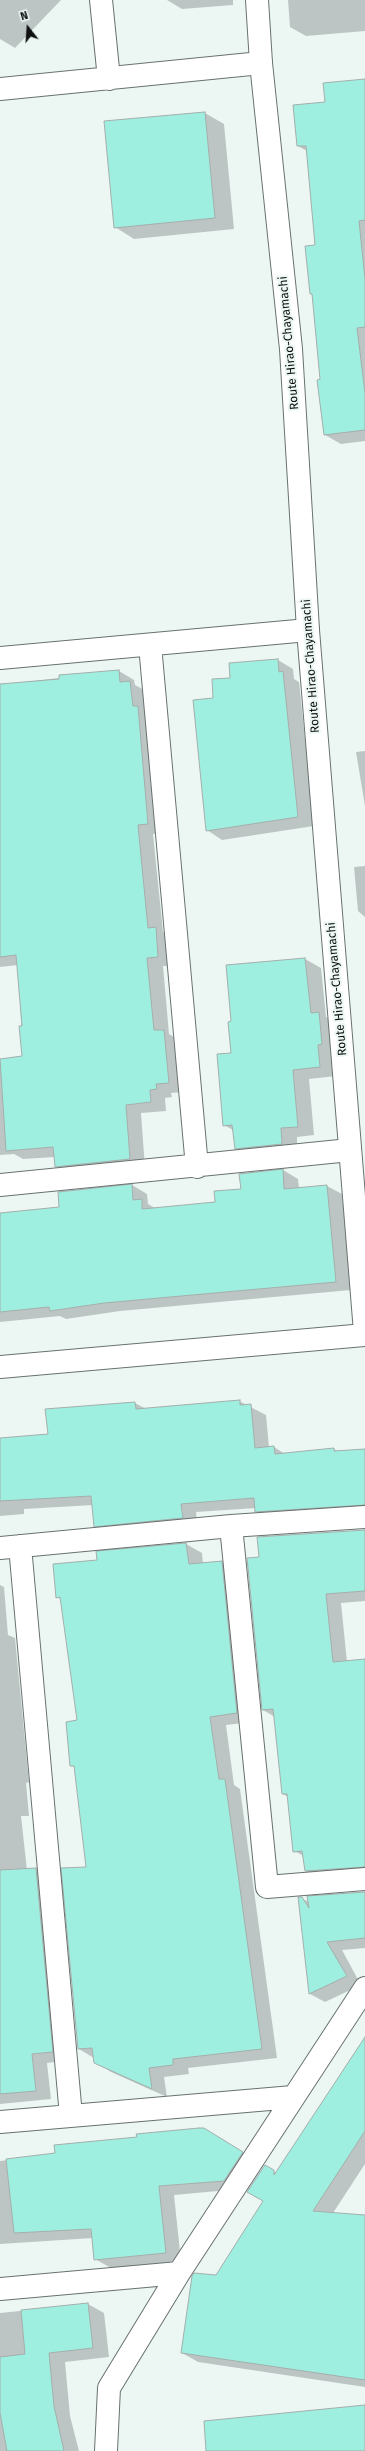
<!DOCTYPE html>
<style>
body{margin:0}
#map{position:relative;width:365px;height:2451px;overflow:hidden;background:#ecf7f4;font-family:"Fira Sans",sans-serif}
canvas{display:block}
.north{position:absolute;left:8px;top:8px;width:40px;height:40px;-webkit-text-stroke:3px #ecf7f4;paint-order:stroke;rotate:343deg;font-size:11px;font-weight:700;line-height:16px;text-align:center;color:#0e1110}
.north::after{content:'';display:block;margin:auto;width:14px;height:18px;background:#0e1110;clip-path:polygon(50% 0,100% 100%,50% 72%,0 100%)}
</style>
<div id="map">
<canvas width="365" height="2451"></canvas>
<div class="north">N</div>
</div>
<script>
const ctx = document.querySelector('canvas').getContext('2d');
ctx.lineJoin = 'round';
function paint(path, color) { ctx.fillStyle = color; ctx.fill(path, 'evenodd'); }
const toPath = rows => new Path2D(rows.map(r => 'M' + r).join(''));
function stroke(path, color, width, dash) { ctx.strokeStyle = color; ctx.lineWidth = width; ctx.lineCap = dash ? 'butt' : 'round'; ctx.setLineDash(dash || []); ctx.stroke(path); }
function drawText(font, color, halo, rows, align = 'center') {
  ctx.font = font + ' "Fira Sans",sans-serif'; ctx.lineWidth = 4; ctx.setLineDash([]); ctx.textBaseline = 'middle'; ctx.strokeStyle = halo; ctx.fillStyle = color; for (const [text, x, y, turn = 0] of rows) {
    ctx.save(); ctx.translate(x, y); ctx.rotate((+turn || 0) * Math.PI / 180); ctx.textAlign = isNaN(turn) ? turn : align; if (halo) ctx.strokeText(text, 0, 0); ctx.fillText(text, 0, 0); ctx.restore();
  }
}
const shadow = toPath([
 [0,0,61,0,15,48,0,39],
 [233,0,233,5,182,9,167,0],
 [288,0,365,0,365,31,306,36,290,27],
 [365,80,365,441,341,444,325,435,322,380,307,247,316,246,307,151,298,146,326,103],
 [205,113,224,124,234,229,134,239,115,227],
 [278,660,293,669,294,679,299,682,314,826,222,840,207,830,214,699],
 [119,671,134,680,135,685,146,691,163,833,153,834,163,932,171,937,174,966,163,966,169,1034,179,1040,185,1092,171,1093,172,1097,165,1098,166,1111,141,1113,145,1168,72,1175,56,1166,55,1157,23,1159,14,1154,0,1155,0,1060,23,1057,18,965,0,967,0,685],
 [365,751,365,806,356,752],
 [365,866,365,917,358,911,354,867],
 [305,959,321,968,326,1017,335,1022,336,1076,309,1079,314,1135,297,1137,297,1153,252,1158,236,1148,233,1130,224,1125,232,1054,232,1022,227,966],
 [283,1170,298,1179,299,1188,327,1186,342,1194,351,1290,120,1311,66,1319,60,1316,0,1322,0,1213,60,1208,132,1185,147,1194,148,1204,156,1209,216,1203],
 [239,1401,266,1415,269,1448,274,1447,285,1454,334,1449,339,1452,365,1450,365,1514,272,1520,256,1511,256,1508,196,1512,198,1527,110,1535,95,1526,93,1505,24,1509,24,1514,0,1516,0,1434,0,1439,49,1435,135,1403,146,1409],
 [365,1531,365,1601,341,1603,347,1662,365,1660,365,1876,321,1880,306,1871,304,1856,294,1851,288,1797,283,1794,275,1717,263,1710,260,1558],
 [186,1544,202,1553,203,1564,222,1562,237,1571,252,1722,226,1725,234,1785,240,1789,277,2058,188,2068,189,2074,164,2077,167,2097,111,2072,95,2062,94,2058,79,2049,87,1868,75,1768,71,1765,78,1721,62,1600,57,1597,98,1561,97,1552],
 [0,1585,4,1587,8,1635,15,1638,29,1782,26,1783,29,1816,21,1816,27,1870,36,1869,52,1878,68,2060,47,2063,51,2099,0,2104],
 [365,1892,365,1948,342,1950,361,1985,325,2002,310,1994,300,1898,309,1902],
 [365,2038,365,2164,333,2213,365,2225,365,2387,198,2362,182,2353,216,2276,264,2201,265,2166,277,2173],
 [203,2129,258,2161,240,2189,174,2195,181,2261,111,2268,95,2259,93,2238,0,2244,0,2161,56,2154,138,2138],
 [88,2304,104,2313,109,2357,65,2362,70,2416,79,2451,0,2451,0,2313]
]);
const building = toPath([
 [365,79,365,220,359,221,365,279,365,327,357,328,365,393,365,430,324,435,317,380,320,379,312,294,310,294,305,246,315,245,306,146,297,146,293,105,325,102,323,83,365,79],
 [205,112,215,218,114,228,104,121,205,112],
 [278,659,279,672,283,671,298,817,206,831,193,700,213,698,212,679,230,678,229,663,278,659],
 [119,670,120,682,130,681,133,706,138,706,148,824,138,825,148,928,156,927,158,957,147,958,154,1030,164,1030,169,1083,156,1084,157,1089,150,1090,151,1102,126,1105,130,1159,55,1167,53,1147,6,1151,0,1059,22,1056,19,1026,22,1026,16,955,0,957,0,684,59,679,59,675,119,670],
 [305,958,311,1013,319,1012,322,1044,318,1045,320,1067,293,1070,298,1127,281,1128,282,1144,235,1149,232,1125,223,1126,217,1054,231,1053,228,1022,231,1021,226,965,305,958],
 [283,1169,284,1189,327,1185,336,1282,104,1303,50,1311,49,1307,0,1312,0,1213,59,1207,58,1192,132,1184,133,1200,142,1199,142,1209,215,1202,214,1191,241,1189,239,1174,283,1169],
 [240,1400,240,1405,251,1404,255,1448,274,1446,275,1454,334,1448,334,1451,365,1449,365,1505,255,1512,254,1498,181,1504,183,1518,94,1527,91,1496,0,1501,0,1438,48,1434,45,1409,135,1402,136,1409,240,1400],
 [365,1530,365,1591,326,1594,333,1662,365,1659,365,1867,305,1871,302,1851,293,1852,287,1794,282,1794,273,1709,262,1710,247,1558,259,1557,257,1537,365,1530],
 [186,1543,189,1564,222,1561,237,1713,210,1717,219,1779,225,1779,262,2049,173,2059,173,2065,149,2068,152,2089,94,2063,92,2048,78,2049,61,1868,86,1867,74,1766,70,1766,66,1722,77,1720,60,1597,56,1598,53,1564,97,1560,96,1551,186,1543],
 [36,1868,53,2052,32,2054,36,2091,0,2094,0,1870,36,1868],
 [365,1892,365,1938,327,1942,347,1976,309,1994,298,1897,302,1897,309,1908,307,1896,365,1892],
 [365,2037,365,2131,313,2211,365,2215,365,2380,181,2353,192,2276,194,2273,216,2275,263,2201,247,2192,265,2165,274,2170,274,2175,365,2037],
 [199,2128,204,2128,243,2152,224,2181,159,2186,166,2253,94,2260,91,2229,14,2233,6,2159,55,2153,54,2145,137,2137,136,2134,199,2128],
 [88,2303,93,2348,49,2353,54,2406,64,2451,7,2451,0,2413,0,2357,25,2354,21,2310,88,2303],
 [365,2405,365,2451,206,2451,204,2421,365,2405]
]);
const minor = toPath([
 [101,0,109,79],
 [0,89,261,63],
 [150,645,197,1167],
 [0,658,308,630],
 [0,1185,350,1150],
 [0,1367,365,1335],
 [231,1526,267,1887,365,1879],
 [20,1546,71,2116],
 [0,1548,231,1526,365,1517],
 [0,2122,293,2097],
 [0,2289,179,2273],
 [106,2451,109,2388,179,2273,365,1988]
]);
const major = toPath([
 [257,0,261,63,291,349,308,630,365,1332]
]);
const streetNames = [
 ["Route Hirao-Chayamachi",289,343,-95],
 ["Route Hirao-Chayamachi",311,666,-94],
 ["Route Hirao-Chayamachi",337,989,-95]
];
paint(shadow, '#0003');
paint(building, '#9eefdf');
stroke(building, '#a4aeac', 1);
stroke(minor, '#68716f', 24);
stroke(major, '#68716f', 24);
stroke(minor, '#fff', 22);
stroke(major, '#fff', 22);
drawText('12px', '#0e1110', '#ecf7f4', streetNames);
</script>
